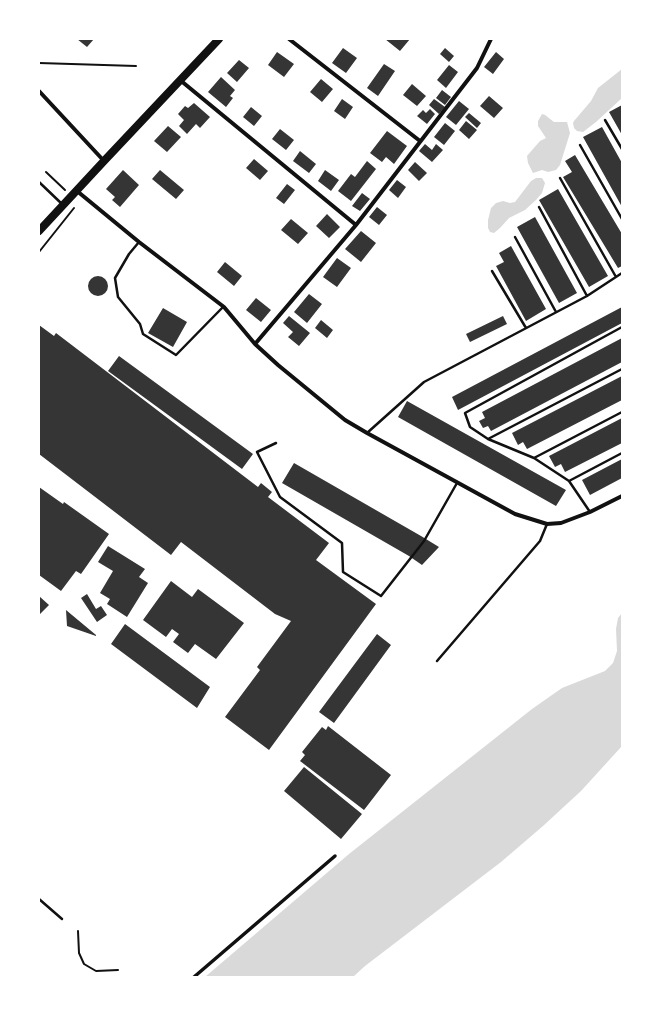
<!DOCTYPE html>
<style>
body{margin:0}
#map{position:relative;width:661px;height:1016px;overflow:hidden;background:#fff;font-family:"Fira Sans",sans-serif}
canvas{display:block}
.frame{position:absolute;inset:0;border:40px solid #fff;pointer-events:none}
</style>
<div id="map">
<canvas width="661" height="1016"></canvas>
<div class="frame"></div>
</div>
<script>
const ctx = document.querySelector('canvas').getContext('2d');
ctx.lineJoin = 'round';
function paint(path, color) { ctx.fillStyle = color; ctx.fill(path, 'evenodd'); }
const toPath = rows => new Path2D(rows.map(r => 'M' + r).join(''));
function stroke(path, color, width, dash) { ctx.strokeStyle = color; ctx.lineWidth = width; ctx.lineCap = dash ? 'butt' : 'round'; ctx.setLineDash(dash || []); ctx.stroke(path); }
const water = toPath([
 [622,69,622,98,596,122,583,132,577,131,574,128,573,123,574,121,591,101,598,88],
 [542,114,545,115,554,122,567,122,570,133,560,165,556,170,548,172,542,170,533,173,528,163,527,156,533,149,540,141,546,138,538,126,538,121],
 [536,178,542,178,545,183,542,193,536,200,525,210,509,218,500,228,494,233,490,232,488,228,488,220,491,208,496,203,503,201,510,203,515,202,531,181],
 [622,613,622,746,581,791,543,826,501,862,365,966,353,977,205,977,349,854,532,709,562,688,605,671,613,663,617,651,616,629,618,618]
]);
const building = toPath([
 [77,39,94,39,87,47],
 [385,39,410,39,400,51],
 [343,48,357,58,346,73,332,63],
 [445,48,454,56,449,62,440,54],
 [277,52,294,64,284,77,268,65],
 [496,52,504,59,493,74,484,67],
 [239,60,249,68,237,82,227,73],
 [384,64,395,71,378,96,367,88],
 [449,65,458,72,446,88,437,80],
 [221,77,235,90,230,96,233,98,226,107,208,92],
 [321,79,333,89,322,102,310,92],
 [412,84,426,96,417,106,403,95],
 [442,90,451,97,445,105,436,98],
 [489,96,503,108,494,118,480,106],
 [342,99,353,107,345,119,334,111],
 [434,99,445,107,439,114,429,105],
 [459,101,469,109,456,125,446,117],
 [194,103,210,117,200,128,196,124,187,134,179,126,184,120,178,114,185,106,188,108],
 [622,105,622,135,609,112],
 [251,107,262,116,254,126,243,117],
 [430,109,435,114,427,124,417,116,423,110,426,113],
 [469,113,481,123,477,128,465,117],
 [466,121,477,130,469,139,459,130],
 [445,123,455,131,444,145,434,137],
 [168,126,181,137,167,152,154,141],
 [602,127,622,163,622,207,583,137],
 [280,129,294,140,286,150,272,139],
 [387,131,407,146,394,164,386,157,382,162,370,153],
 [425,144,432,150,436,144,443,150,432,162,419,151],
 [300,151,316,164,309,173,293,161],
 [575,155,622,234,622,266,618,268,563,177,572,172,565,161],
 [254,159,268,171,260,180,246,168],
 [367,161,376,169,351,201,338,191,351,174,355,177],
 [415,162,427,173,419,181,408,170],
 [123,170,139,185,120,207,112,200,115,197,106,189],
 [160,170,184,190,176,199,152,179],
 [325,170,339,180,331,191,318,181],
 [397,180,406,187,398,198,389,190],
 [287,184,295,190,284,204,276,198],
 [558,189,608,276,589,287,539,200],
 [362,193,370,199,360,211,352,206],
 [377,207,387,215,379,225,369,217],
 [327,214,340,227,329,238,316,226],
 [535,217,577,293,559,303,517,227],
 [291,219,308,233,298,244,281,230],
 [361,231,376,243,361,262,345,249],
 [511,246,546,309,526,321,496,266,504,262,499,253],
 [337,258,351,268,337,287,323,277],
 [225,262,242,276,234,286,217,272],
 '88 286a10 10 0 1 1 20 0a10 10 0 1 1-20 0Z',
 [309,294,322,304,307,323,294,312],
 [256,298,271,310,261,322,246,310],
 [622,307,622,323,458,410,452,397],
 [163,308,187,322,173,347,148,333],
 [289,316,310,333,299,346,288,337,293,332,283,323],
 [503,316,507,324,470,342,466,334],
 [321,320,333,330,327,338,315,328],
 [39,325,54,336,56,333,258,487,261,483,272,492,268,497,329,543,316,560,376,604,269,750,225,717,260,670,257,667,291,621,275,614,181,542,171,555,39,454],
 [622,338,622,362,491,431,488,426,483,428,479,421,485,418,482,412],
 [119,356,253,454,242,469,108,371],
 [622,376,622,400,527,449,523,442,518,445,512,433],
 [407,401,566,490,556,506,398,417],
 [622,418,622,443,565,472,561,464,555,467,549,456],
 [622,459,622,478,590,495,582,480],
 [294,463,421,536,439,547,422,565,409,556,282,483],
 [39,487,63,504,64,502,109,534,81,574,76,571,61,591,39,575],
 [108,546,145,569,139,577,148,583,127,617,107,604,110,599,100,593,113,571,98,562],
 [171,581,192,597,198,589,244,623,216,659,195,644,188,653,173,642,179,634,172,629,166,637,143,620],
 [87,594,96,609,101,606,107,615,97,622,81,598],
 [39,596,49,605,39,615],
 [66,610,96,635,96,636,67,626],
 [125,624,210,687,197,708,111,644],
 [377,634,391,645,334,723,319,712],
 [328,726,391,775,364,810,300,761,305,755,302,752,322,727,326,730],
 [304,767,362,814,341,839,284,791]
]);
const path = toPath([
 [39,63,136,66],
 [46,172,65,190],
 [39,252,74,208],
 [78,931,79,953,84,964,96,971,118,970]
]);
const service = toPath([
 [605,120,622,149],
 [580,145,622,219],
 [560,178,616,277],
 [39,182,62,204],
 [539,207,587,296],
 [515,237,556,312],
 [139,242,129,254,115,278,118,297,140,324,143,334,176,355,223,307],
 [492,271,526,328],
 [367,433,424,382,587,296,622,273],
 [488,439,622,369],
 [276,443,257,452,280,497,342,543,343,572,381,596,424,541,457,483],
 [534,458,622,412],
 [569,481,622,453],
 [590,512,569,481,534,458,488,439,470,427,465,413,622,327],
 [437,661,540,541,547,524],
 [39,899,62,919]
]);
const pedestrian = toPath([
 [194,977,335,856]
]);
const minor = toPath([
 [289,39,420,141],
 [180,80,356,225],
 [39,91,104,161],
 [77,191,139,242,224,307,255,344,278,365,345,420,367,433,515,514,547,524,561,523,590,512,622,496],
 [255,344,356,225,477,68,491,39]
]);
const primary = toPath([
 [39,231,104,161,219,39]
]);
paint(water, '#d9d9d9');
paint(building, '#353535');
stroke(path, '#111', 2);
stroke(service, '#111', 2.5);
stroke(pedestrian, '#111', 3.5);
stroke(minor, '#111', 4);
stroke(primary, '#111', 8);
</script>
